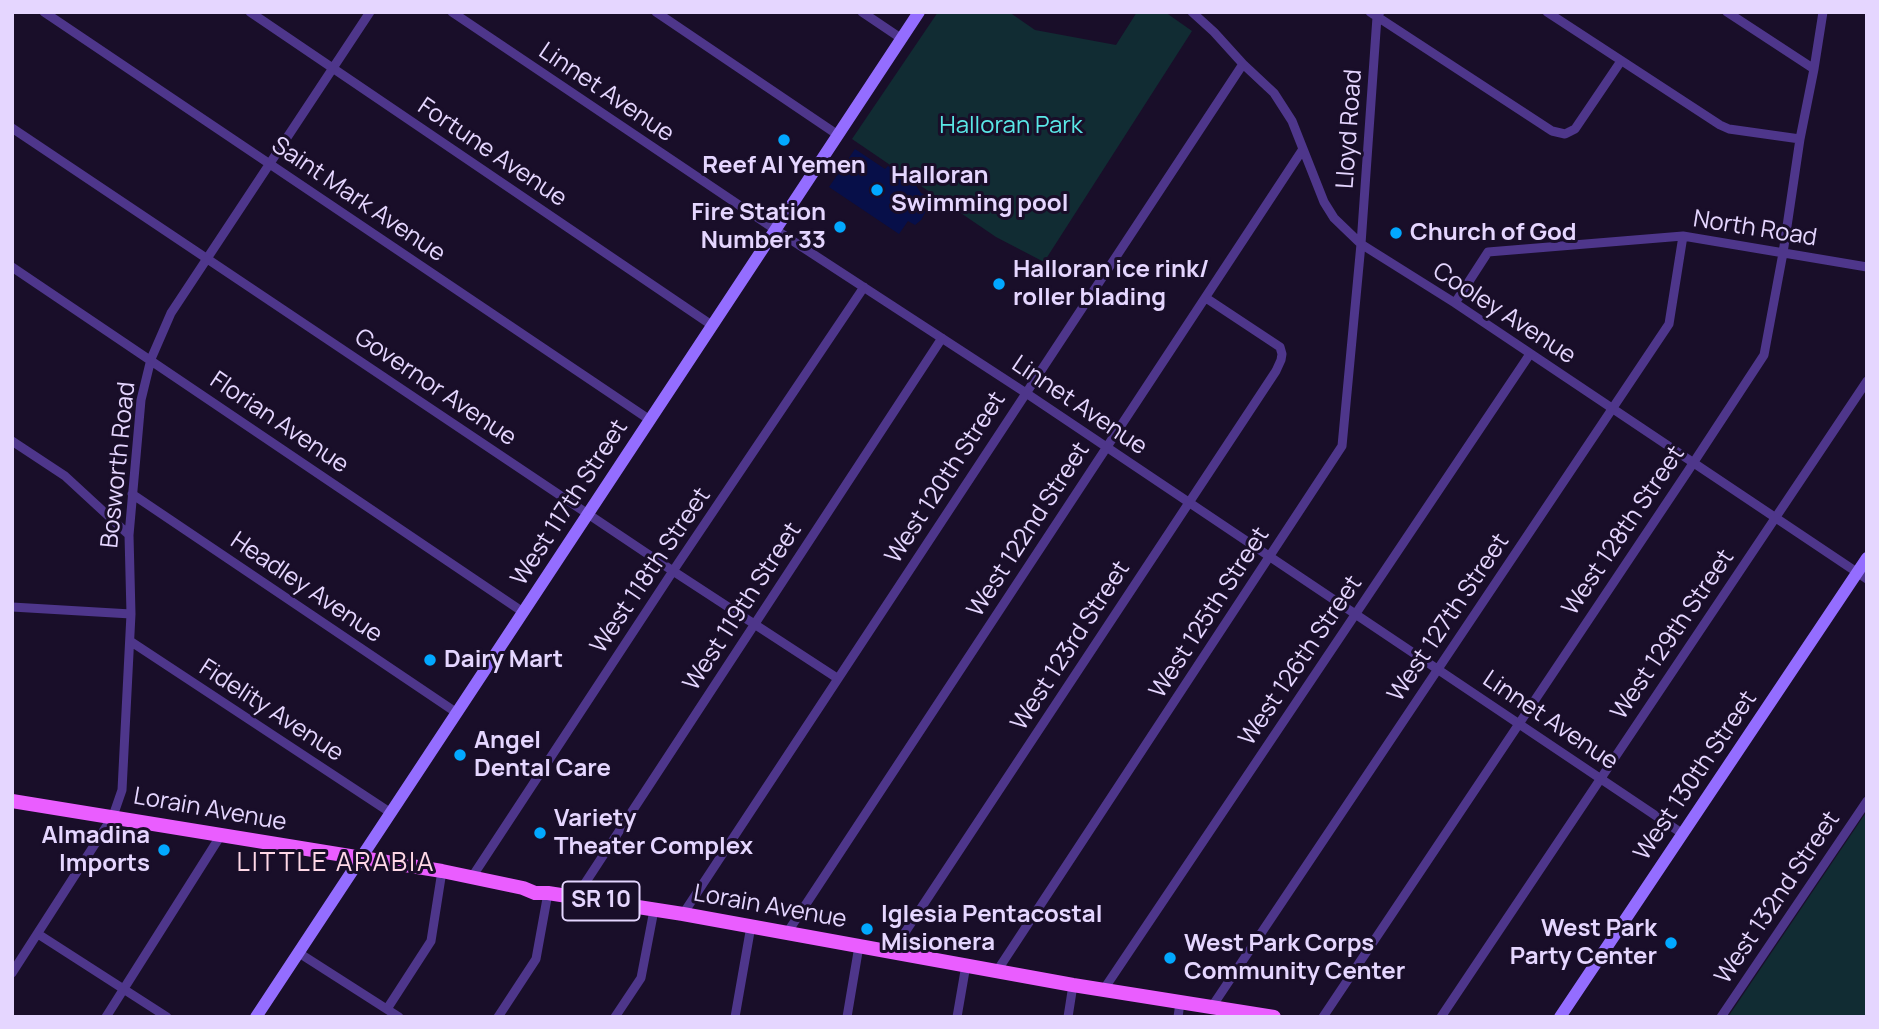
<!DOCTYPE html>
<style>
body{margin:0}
#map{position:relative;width:1879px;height:1029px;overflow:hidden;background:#190e29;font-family:Manrope,sans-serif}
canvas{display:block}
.frame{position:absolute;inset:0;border:14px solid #e5d6ff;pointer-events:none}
</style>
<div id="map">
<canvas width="1879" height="1029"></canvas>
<div class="frame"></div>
</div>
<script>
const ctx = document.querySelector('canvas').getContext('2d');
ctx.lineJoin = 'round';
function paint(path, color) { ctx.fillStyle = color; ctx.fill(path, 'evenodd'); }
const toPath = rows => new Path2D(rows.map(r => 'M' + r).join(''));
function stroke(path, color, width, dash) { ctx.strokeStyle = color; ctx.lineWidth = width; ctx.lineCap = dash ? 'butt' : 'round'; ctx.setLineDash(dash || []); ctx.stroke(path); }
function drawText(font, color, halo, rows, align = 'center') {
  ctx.font = font + ' Manrope,sans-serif'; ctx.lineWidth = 6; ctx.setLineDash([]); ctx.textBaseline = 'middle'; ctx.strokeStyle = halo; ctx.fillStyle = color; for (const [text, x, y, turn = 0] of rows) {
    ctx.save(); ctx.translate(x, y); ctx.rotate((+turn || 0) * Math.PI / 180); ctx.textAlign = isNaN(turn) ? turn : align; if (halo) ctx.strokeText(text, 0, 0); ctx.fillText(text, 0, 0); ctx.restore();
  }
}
const green = toPath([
 [938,12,1009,12,1035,30,1116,45,1137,12,1165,12,1192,31,1044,262,996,237,852,139],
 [1867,811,1867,1017,1728,1017]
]);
const water = toPath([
 [855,149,885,169,888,166,915,184,921,193,932,200,921,220,915,225,908,221,899,234,829,187]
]);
const minor = toPath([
 [44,12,650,420],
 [250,12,713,326],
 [452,12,776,230,1026,393,1683,834],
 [656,12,838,135],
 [862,12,902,39],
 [1192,12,1214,32,1243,64,1274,93,1292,121,1324,202,1334,218,1361,244,1455,303,1867,579],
 [1370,12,1552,131,1565,134,1575,129,1621,61],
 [1547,12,1720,125,1729,129,1800,139],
 [1727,12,1814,69],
 [12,128,673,571,837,678],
 [12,267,523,612],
 [1455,303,1488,252,1683,236,1867,267],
 [12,441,65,476,129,535],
 [132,494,457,713],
 [12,607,131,614],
 [130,641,391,813],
 [472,877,673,571,864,287],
 [576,897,942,338],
 [683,914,1243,64],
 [787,933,1303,149],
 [38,934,167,1017],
 [892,952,1276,371,1281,360,1282,354,1280,347,1206,298],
 [299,953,399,1017],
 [997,971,1342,446,1361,244,1377,17,1380,12],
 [12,973,113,816,122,790,131,614,129,535,141,400,151,359,171,313,370,12],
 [1104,989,1530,354],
 [1211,1008,1669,324,1683,236],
 [387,1009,431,941,442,871],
 [106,1017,221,835],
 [498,1017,536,959,548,893],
 [615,1017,641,978,654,910],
 [735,1017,751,926],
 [847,1017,859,946],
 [957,1017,966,965],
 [1068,1017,1073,985],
 [1178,1017,1180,1003],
 [1323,1017,1688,471,1764,355,1783,253,1800,139,1814,69,1823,12],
 [1441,1017,1867,381],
 [1721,1017,1867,801]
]);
const secondary = toPath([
 [256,1017,919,12],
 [1560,1017,1867,558]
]);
const primary = toPath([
 [12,801,442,871,523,888,535,893,548,893,683,914,1073,985,1274,1017]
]);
const markers = [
 [784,140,7,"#02a8ff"],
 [877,190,7,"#02a8ff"],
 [840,227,7,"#02a8ff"],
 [1396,233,7,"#02a8ff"],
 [999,284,7,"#02a8ff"],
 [430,660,7,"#02a8ff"],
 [460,755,7,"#02a8ff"],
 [540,833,7,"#02a8ff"],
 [164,850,7,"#02a8ff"],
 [867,929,7,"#02a8ff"],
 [1671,943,7,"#02a8ff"],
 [1170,958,7,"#02a8ff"]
];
const shields = [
 [601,901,77]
];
const shieldNames = [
 ["SR 10",601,901]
];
const streetNames = [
 ["Linnet Avenue",606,93,34],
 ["Lloyd Road",1350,129,-86],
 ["Fortune Avenue",492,153,34],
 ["Saint Mark Avenue",358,200,34],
 ["North Road",1755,229,9],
 ["Cooley Avenue",1504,314,33],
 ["Governor Avenue",435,388,34],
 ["Linnet Avenue",1079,406,34],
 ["Florian Avenue",279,423,34],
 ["Bosworth Road",119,465,-84],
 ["West 120th Street",946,478,-57],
 ["West 117th Street",570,503,-57],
 ["West 122nd Street",1029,530,-57],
 ["West 128th Street",1624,531,-56],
 ["West 118th Street",651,571,-56],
 ["Headley Avenue",306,588,34],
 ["West 119th Street",743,607,-57],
 ["West 125th Street",1210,613,-57],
 ["West 127th Street",1449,618,-56],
 ["West 129th Street",1673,635,-56],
 ["West 123rd Street",1071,646,-57],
 ["West 126th Street",1301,661,-56],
 ["Fidelity Avenue",271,711,33],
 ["Linnet Avenue",1550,721,34],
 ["West 130th Street",1696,776,-56],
 ["Lorain Avenue",210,810,10],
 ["West 132nd Street",1778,898,-56],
 ["Lorain Avenue",770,907,10]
];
const parkNames = [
 ["Halloran Park",1011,126]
];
const poiNames = [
 ["Reef Al Yemen",784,166,"center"],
 ["Halloran",891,176],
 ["Swimming pool",891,204],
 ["Fire Station",826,213,"right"],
 ["Number 33",826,241,"right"],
 ["Church of God",1410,233],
 ["Halloran ice rink/",1013,270],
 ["roller blading",1013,298],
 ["Dairy Mart",444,660],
 ["Angel",474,741],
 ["Dental Care",474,769],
 ["Variety",554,819],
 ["Theater Complex",554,847],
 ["Almadina",150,836,"right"],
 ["Imports",150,864,"right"],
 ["Iglesia Pentacostal",881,915],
 ["Misionera",881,943],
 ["West Park",1657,929,"right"],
 ["Party Center",1657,957,"right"],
 ["West Park Corps",1184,944],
 ["Community Center",1184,972]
];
const neighbourhoodNames = [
 ["LITTLE ARABIA",336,864]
];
paint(green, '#112c33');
paint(water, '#070f49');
stroke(minor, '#4e368b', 9);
stroke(secondary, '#946dff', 12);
stroke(primary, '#ea5dff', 14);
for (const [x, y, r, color] of markers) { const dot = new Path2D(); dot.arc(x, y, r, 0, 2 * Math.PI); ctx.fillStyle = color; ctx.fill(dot); stroke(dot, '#190e29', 2.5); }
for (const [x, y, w] of shields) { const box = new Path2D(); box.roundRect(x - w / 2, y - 19.5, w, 39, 5); ctx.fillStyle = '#190e29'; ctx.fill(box); stroke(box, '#e5d6ff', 2); }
drawText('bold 23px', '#e5d6ff', null, shieldNames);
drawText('24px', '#e5d6ff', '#190e29', streetNames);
drawText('24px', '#5ae7e6', '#190e29', parkNames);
drawText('bold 24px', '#e5d6ff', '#190e29', poiNames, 'left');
ctx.letterSpacing = '2px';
drawText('26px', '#ffd8e7', '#190e29', neighbourhoodNames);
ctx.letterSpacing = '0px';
</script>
